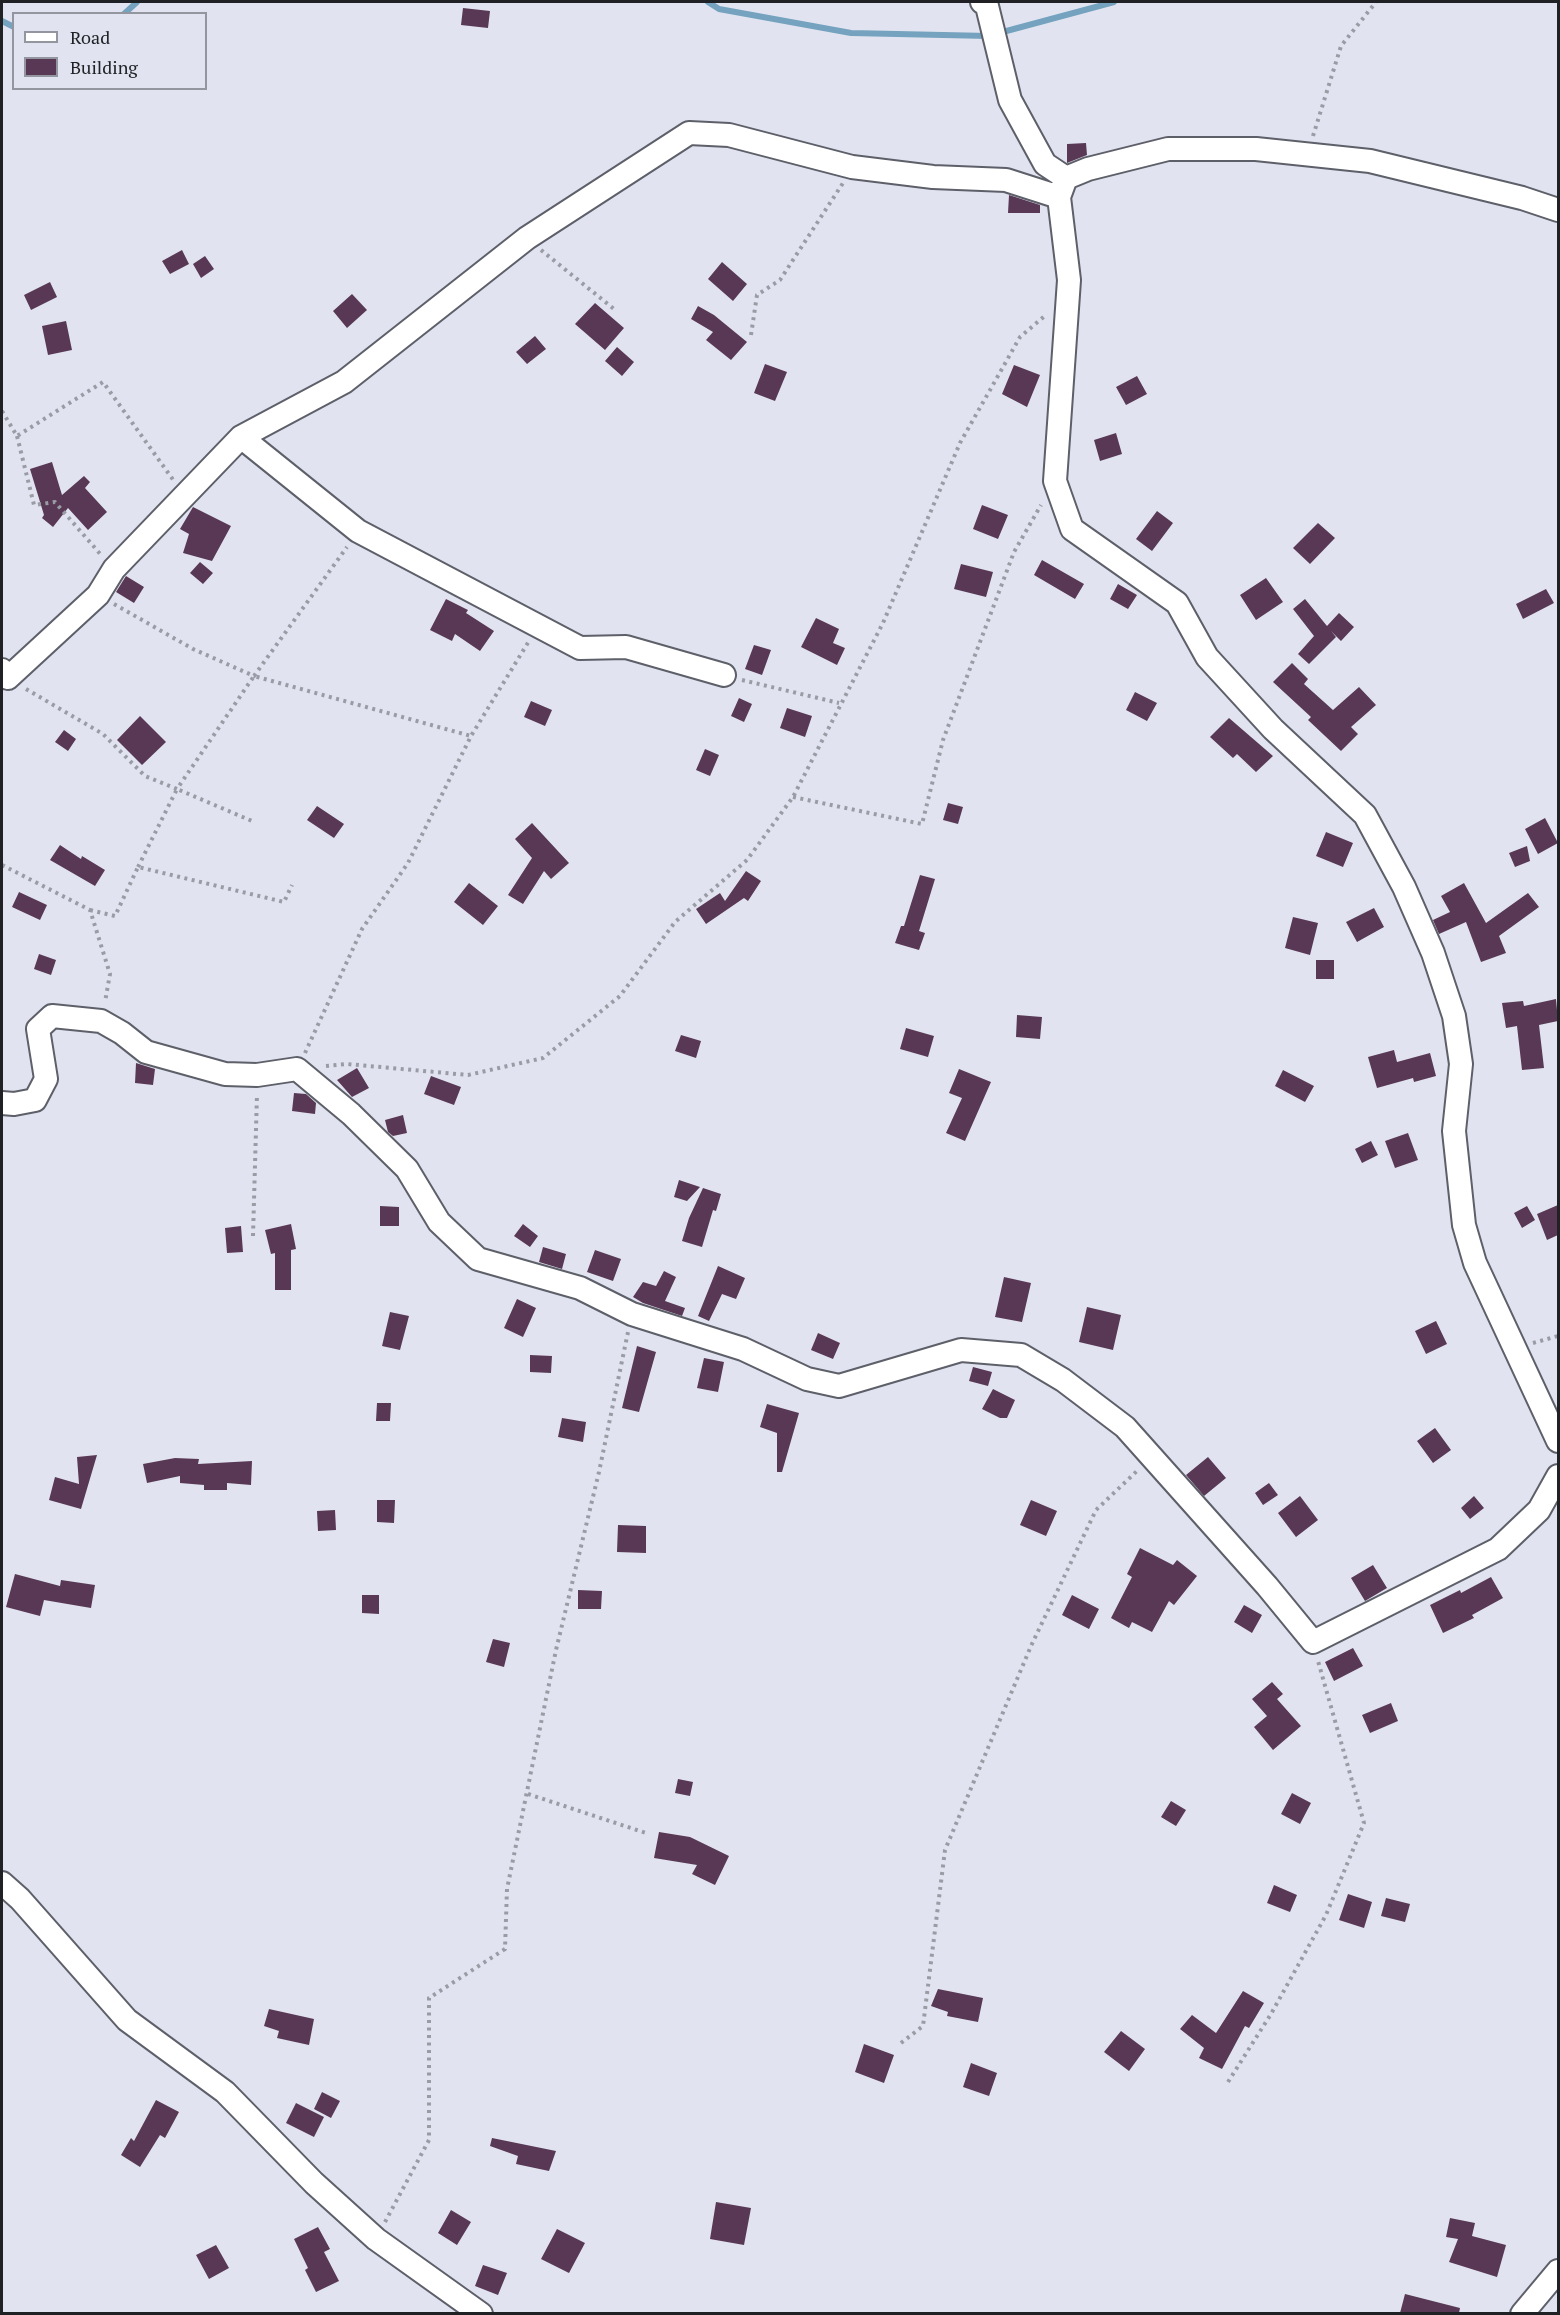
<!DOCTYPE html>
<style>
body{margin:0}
#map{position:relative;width:1560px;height:2315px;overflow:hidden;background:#e1e4f0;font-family:"PT Serif",serif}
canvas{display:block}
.frame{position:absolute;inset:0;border:3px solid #202125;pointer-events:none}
.legend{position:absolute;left:12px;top:12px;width:195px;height:78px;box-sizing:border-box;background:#e1e4f0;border:2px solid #94969f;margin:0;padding:8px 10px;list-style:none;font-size:18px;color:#202125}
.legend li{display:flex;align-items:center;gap:12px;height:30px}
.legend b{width:30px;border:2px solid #94969f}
</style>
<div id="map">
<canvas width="1560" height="2315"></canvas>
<div class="frame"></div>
<ul class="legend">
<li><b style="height:8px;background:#fff"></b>Road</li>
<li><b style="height:16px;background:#593855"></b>Building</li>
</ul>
</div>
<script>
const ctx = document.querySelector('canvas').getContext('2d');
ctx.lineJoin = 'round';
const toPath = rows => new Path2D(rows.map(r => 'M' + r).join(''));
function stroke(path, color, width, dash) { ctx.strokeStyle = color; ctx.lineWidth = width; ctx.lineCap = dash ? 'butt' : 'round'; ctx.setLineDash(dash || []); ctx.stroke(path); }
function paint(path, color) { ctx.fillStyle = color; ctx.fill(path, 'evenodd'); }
const stream = toPath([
 [708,2,719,9,851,33,989,36],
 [124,14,137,2],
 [2,21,14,27],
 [999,33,1114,2]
]);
const building = toPath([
 [463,8,490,11,488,28,461,25],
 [1086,143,1087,155,1067,163,1067,144],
 [1009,195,1040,205,1040,213,1008,213],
 [182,250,189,264,170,274,162,261],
 [205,256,214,269,201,278,193,264],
 [722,262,747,284,733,301,708,279],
 [50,282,57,297,31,310,24,295],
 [352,294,367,310,347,328,333,311],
 [595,303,624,328,605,350,575,324],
 [698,306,714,315,747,342,731,360,706,340,713,332,691,319],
 [66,321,72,350,48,355,42,326],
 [535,336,546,349,527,364,516,352],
 [617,347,634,362,622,376,605,361],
 [765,364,787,372,775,401,754,393],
 [1014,365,1040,375,1027,407,1002,394],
 [1137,376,1147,394,1126,405,1116,387],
 [1116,433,1122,454,1100,461,1094,440],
 [52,462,62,495,84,476,90,482,85,488,107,512,88,530,68,508,53,527,42,518,44,515,30,469],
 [982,505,1008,515,998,539,973,529],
 [193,507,231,526,212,561,183,553,189,534,180,529],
 [1157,511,1173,523,1152,551,1136,539],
 [1318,523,1335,538,1310,564,1293,548],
 [1042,560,1084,584,1075,599,1034,575],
 [200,562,213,573,203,584,190,573],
 [961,564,993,572,986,597,954,589],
 [126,576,144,587,134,603,116,592],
 [1266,578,1283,602,1256,620,1240,595],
 [1118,584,1137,595,1128,609,1110,599],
 [1546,589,1554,603,1523,619,1516,604],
 [446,599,468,610,466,613,494,631,480,651,455,634,452,641,430,630],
 [1305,599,1327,626,1339,613,1354,627,1341,641,1331,631,1336,637,1309,664,1298,654,1314,636,1293,609],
 [816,618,839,629,833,643,845,648,837,665,801,647],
 [754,645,771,650,762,675,745,669],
 [1292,663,1308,679,1304,684,1333,710,1359,687,1376,705,1351,727,1358,734,1341,751,1308,720,1311,717,1273,682],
 [1135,692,1157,703,1147,721,1126,710],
 [739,698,752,704,744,722,731,716],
 [531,701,552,710,545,726,524,717],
 [787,708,812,716,805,737,780,728],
 [140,716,166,742,142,765,117,740],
 [1229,718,1273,756,1256,772,1237,754,1233,758,1210,737],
 [64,730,76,739,68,751,55,742],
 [705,749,719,755,710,776,696,770],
 [948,803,963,807,958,824,943,820],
 [317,806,344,824,334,838,307,820],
 [1545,818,1558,843,1538,854,1525,829],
 [532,823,569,863,551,879,544,871,523,904,508,895,532,858,515,839],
 [1326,832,1353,843,1343,867,1316,856],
 [60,845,81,859,82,856,105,870,95,886,50,860],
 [1527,846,1530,861,1515,867,1509,853],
 [746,871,761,881,748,901,744,898,706,924,696,909,720,893,725,901],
 [920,875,935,879,919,931,925,933,919,950,895,943,901,926,904,926],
 [469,883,498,906,483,925,454,902],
 [1464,883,1486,923,1528,893,1539,907,1499,936,1506,953,1481,962,1466,922,1439,934,1433,920,1450,912,1441,896],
 [19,892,47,905,40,920,12,907],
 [1374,908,1384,927,1357,942,1346,922],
 [1293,917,1318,923,1310,955,1285,948],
 [39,954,56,960,51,975,34,969],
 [1316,960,1334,960,1334,979,1316,979],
 [1556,999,1558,1021,1539,1025,1544,1068,1522,1070,1517,1026,1506,1028,1502,1003,1523,1001,1524,1006],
 [1017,1015,1042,1017,1040,1039,1016,1037],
 [906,1028,934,1036,928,1057,900,1049],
 [681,1035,701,1041,696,1058,675,1051],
 [1394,1050,1397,1062,1430,1053,1436,1076,1414,1082,1413,1078,1377,1088,1368,1057],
 [136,1063,155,1069,153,1085,135,1083],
 [357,1068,369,1088,352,1097,337,1080],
 [959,1069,991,1082,965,1141,946,1133,962,1098,949,1093],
 [1283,1070,1314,1086,1305,1102,1275,1086],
 [431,1076,461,1087,454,1105,424,1094],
 [294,1093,306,1094,316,1103,315,1114,292,1111],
 [403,1115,407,1133,393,1136,388,1132,385,1120],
 [1408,1133,1418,1160,1395,1168,1385,1141],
 [1371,1141,1378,1155,1362,1163,1355,1149],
 [679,1180,700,1187,687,1201,674,1197],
 [703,1188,721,1194,716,1211,713,1210,702,1247,682,1241,689,1218],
 [1558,1205,1558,1235,1547,1240,1537,1214],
 [380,1206,399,1207,399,1226,380,1226],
 [1527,1206,1535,1220,1522,1228,1514,1213],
 [291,1224,296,1249,291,1250,291,1290,275,1290,275,1253,271,1254,265,1230],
 [523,1224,538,1236,530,1247,514,1236],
 [241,1226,243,1252,227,1253,225,1228],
 [543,1247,566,1254,562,1269,539,1262],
 [595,1250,621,1259,613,1281,587,1272],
 [718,1266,745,1278,736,1299,722,1294,709,1321,698,1316],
 [664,1271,676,1277,665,1301,685,1308,682,1316,643,1303,633,1297,643,1282,656,1286],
 [1004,1277,1031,1283,1022,1322,995,1317],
 [517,1299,536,1308,523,1337,504,1328],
 [1087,1307,1121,1315,1113,1350,1079,1342],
 [390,1312,409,1316,400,1350,382,1346],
 [1436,1321,1447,1344,1426,1354,1415,1331],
 [818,1333,840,1343,833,1359,811,1350],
 [637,1346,656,1352,639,1412,622,1408],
 [530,1355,552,1356,551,1373,530,1372],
 [704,1358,724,1362,718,1392,697,1388],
 [973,1367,992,1372,988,1386,969,1381],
 [993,1389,1015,1400,1007,1418,1000,1418,982,1409],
 [377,1403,391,1403,390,1421,376,1421],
 [767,1404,799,1413,782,1472,777,1472,777,1433,760,1427],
 [562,1418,586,1422,583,1442,558,1437],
 [1435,1428,1451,1450,1433,1463,1417,1441],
 [97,1455,81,1509,49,1500,55,1477,79,1484,77,1457],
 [1208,1457,1226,1478,1204,1496,1186,1475],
 [175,1458,199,1459,198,1464,252,1461,251,1485,227,1483,227,1490,204,1490,204,1485,180,1483,180,1476,147,1483,143,1464],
 [1269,1483,1278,1495,1263,1505,1255,1493],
 [1300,1496,1318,1520,1296,1537,1278,1513],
 [1474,1496,1484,1508,1470,1519,1461,1508],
 [377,1500,395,1500,394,1523,377,1522],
 [1031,1500,1057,1511,1046,1536,1020,1525],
 [335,1510,336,1530,318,1531,317,1511],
 [618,1525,646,1526,646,1553,617,1552],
 [1140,1548,1173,1565,1177,1560,1197,1576,1174,1605,1169,1601,1152,1632,1132,1622,1129,1628,1111,1618,1132,1577,1127,1574],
 [1373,1565,1387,1588,1365,1601,1351,1578],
 [15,1574,60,1586,61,1580,95,1585,91,1608,44,1600,40,1616,6,1607],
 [1491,1577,1503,1598,1472,1615,1474,1618,1443,1633,1430,1605,1460,1590,1461,1593],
 [578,1590,602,1591,601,1609,578,1609],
 [362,1595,379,1595,379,1614,362,1613],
 [1072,1595,1099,1609,1089,1629,1062,1615],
 [1244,1605,1262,1615,1252,1633,1234,1622],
 [493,1639,510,1643,504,1667,486,1662],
 [1353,1648,1363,1666,1334,1681,1325,1662],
 [1272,1682,1283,1694,1277,1699,1301,1726,1273,1750,1254,1727,1267,1716,1252,1699],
 [1391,1703,1398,1721,1370,1733,1362,1715],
 [678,1779,693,1782,690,1796,675,1793],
 [1292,1793,1311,1803,1300,1824,1281,1814],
 [1171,1801,1186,1810,1176,1826,1161,1817],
 [659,1832,690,1837,729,1856,715,1885,692,1874,697,1865,654,1858],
 [1274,1885,1297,1895,1290,1912,1267,1903],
 [1348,1894,1372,1902,1364,1928,1339,1920],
 [1386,1898,1410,1904,1405,1922,1381,1916],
 [938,1989,983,1998,978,2022,947,2016,948,2012,931,2006],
 [1243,1991,1264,2003,1249,2028,1245,2026,1222,2069,1199,2058,1204,2048,1180,2029,1192,2015,1216,2033],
 [269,2009,314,2019,309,2045,277,2038,279,2031,264,2026],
 [1121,2031,1145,2049,1129,2071,1104,2052],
 [864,2044,894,2055,884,2083,855,2072],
 [971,2063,997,2073,989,2096,963,2087],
 [322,2092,340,2101,331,2118,314,2109],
 [156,2100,179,2112,165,2138,160,2135,140,2167,121,2155,131,2138,134,2141],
 [296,2103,324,2117,314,2137,286,2123],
 [492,2138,556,2151,549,2171,516,2164,518,2156,490,2146],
 [716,2202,751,2208,744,2245,710,2239],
 [451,2210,471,2222,457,2245,438,2233],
 [1450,2218,1475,2223,1472,2236,1506,2245,1497,2277,1449,2262,1458,2239,1446,2237],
 [318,2227,330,2249,324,2252,339,2281,316,2292,305,2270,308,2268,294,2239],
 [557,2229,585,2243,569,2273,541,2259],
 [216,2245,229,2268,209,2279,196,2255],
 [483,2265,507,2273,498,2295,475,2286],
 [1405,2294,1460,2308,1459,2313,1400,2313]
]);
const path = toPath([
 [1313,136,1341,46,1376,2],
 [541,250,614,309],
 [751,335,757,295,780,280,843,183],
 [2,411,17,436,103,382,174,481],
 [17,436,34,505,55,502,102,556],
 [114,604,193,649,254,676,347,547],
 [742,680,839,703],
 [26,689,103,734,145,776,177,789,254,676,471,736],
 [793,797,922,824,943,740,1014,552,1041,505],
 [2,865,90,910,110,974,105,1002],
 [138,867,177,789,252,821],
 [90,910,115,916,138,867,284,902,292,885],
 [305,1053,362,929,408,863,471,736,529,641],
 [326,1066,347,1064,468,1075,543,1058,620,996,675,922,747,860,793,797,883,623,960,443,1020,337,1047,314],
 [253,1236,257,1094],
 [1533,1343,1558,1336],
 [528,1794,649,1834],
 [901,2043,923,2026,945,1850,1031,1646,1096,1510,1138,1470],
 [1228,2082,1271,2014,1326,1915,1364,1823,1318,1661],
 [385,2222,429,2140,429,1998,505,1949,507,1889,556,1650,599,1472,628,1332]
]);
const street = toPath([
 [982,2,986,2,1010,100,1045,164,1066,178],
 [1558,210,1522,198,1370,161,1256,149,1168,149,1088,169,1066,178,1059,197,1069,280,1055,481,1072,529,1177,603,1207,657,1273,729,1365,815,1404,887,1433,953,1454,1016,1461,1064,1454,1131,1464,1225,1475,1263,1558,1441],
 [241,437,358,531,580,648,626,647,724,675],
 [2,670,8,678,98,595,114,569,241,437,344,382,527,238,689,133,729,135,852,167,933,177,1006,180,1059,197],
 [2,1103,14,1104,35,1100,46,1079,38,1029,52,1016,101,1021,122,1033,146,1052,225,1074,257,1075,297,1069,351,1114,407,1169,439,1222,478,1259,580,1288,632,1314,743,1349,807,1379,839,1386,961,1350,1021,1355,1063,1380,1125,1427,1267,1586,1313,1642,1498,1549,1539,1510,1558,1476],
 [2,1883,20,1899,127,2020,225,2092,314,2183,376,2239,481,2314],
 [1522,2314,1558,2271]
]);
stroke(stream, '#75a2be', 6);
paint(building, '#593855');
stroke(street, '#5d5f69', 26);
stroke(path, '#9a9ca5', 4, [3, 4.5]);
stroke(street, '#fff', 22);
</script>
